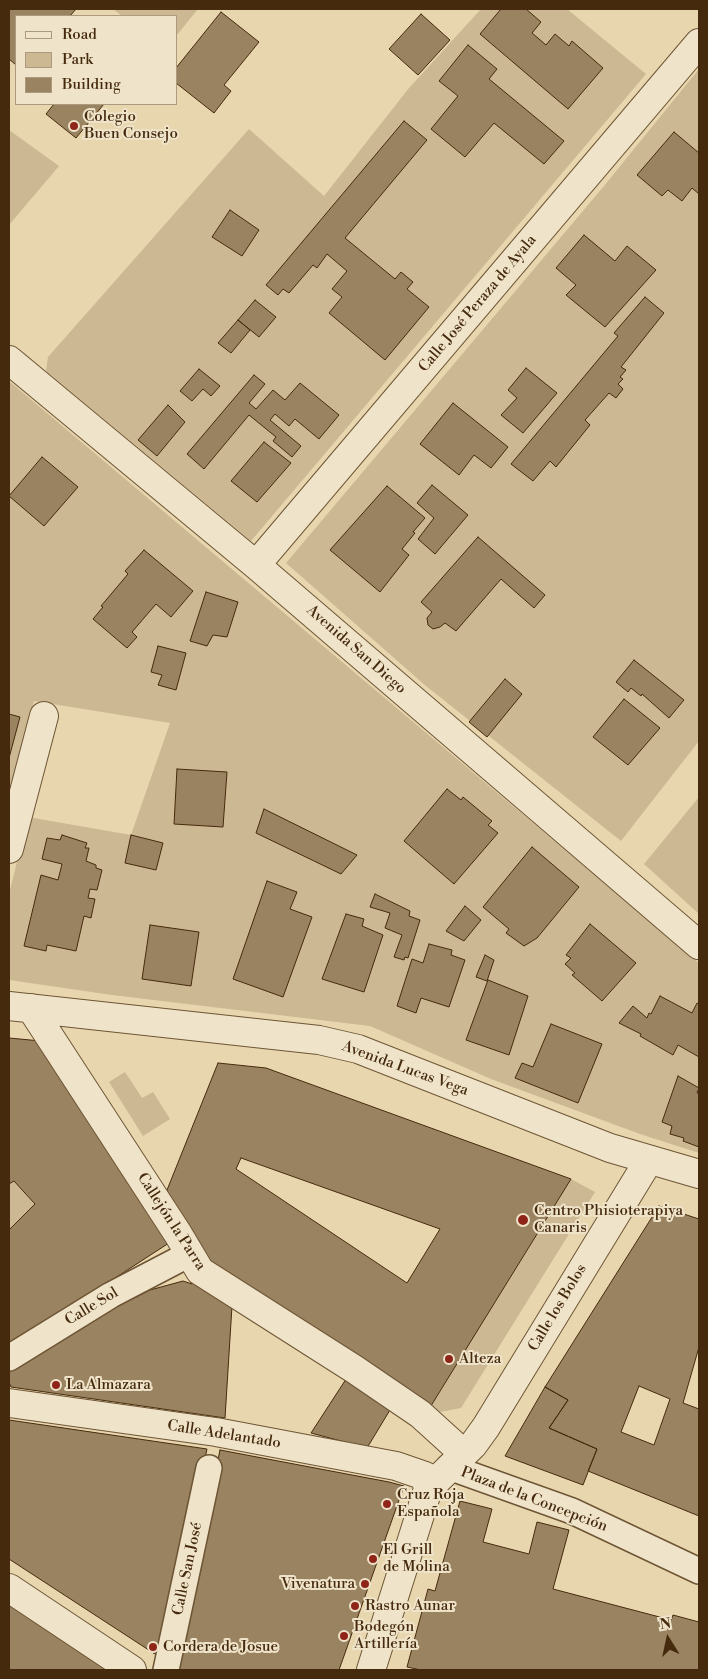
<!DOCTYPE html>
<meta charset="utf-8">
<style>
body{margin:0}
#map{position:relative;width:708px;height:1679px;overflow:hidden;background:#e7d6ae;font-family:"Libre Bodoni",serif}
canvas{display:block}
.frame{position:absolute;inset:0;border:10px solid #462a0d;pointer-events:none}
.legend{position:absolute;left:15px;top:15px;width:162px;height:90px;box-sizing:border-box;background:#efe4ca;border:1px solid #ab9a7e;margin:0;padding:6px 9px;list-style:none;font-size:15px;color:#462a0d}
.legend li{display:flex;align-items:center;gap:10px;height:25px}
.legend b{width:25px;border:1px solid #ab9a7e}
.north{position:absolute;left:643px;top:1614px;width:50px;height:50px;-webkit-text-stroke:4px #efe4ca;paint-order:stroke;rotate:350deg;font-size:14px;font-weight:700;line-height:20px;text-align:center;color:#462a0d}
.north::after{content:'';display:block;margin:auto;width:18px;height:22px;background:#462a0d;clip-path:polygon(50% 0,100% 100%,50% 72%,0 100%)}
</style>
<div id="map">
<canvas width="708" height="1679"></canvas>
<div class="frame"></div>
<ul class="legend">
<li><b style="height:6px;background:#efe4ca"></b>Road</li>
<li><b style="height:14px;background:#ccb993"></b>Park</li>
<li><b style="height:14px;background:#9a8361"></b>Building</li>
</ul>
<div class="north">N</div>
</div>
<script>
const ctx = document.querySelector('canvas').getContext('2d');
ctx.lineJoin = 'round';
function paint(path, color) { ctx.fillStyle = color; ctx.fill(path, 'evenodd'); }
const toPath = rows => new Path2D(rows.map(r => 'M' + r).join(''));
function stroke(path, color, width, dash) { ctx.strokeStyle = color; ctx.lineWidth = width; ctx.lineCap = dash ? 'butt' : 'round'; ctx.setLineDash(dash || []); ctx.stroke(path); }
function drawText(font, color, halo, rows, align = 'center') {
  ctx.font = font + ' "Libre Bodoni",serif'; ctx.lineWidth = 4; ctx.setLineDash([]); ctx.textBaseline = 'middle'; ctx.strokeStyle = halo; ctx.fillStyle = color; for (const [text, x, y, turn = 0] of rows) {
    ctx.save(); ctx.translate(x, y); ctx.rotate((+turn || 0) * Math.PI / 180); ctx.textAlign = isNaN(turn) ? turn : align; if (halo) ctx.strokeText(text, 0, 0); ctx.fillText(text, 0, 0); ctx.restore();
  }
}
const green = toPath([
 [113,9,198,9,176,36,176,16,122,16],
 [481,9,567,9,646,74,251,541,46,371,48,357,249,129,324,196,409,88],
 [699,69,699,741,621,841,426,686,286,563,604,186],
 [9,130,59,166,9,225],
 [9,381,699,963,699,1153,640,1134,491,1079,370,1026,112,995,9,980,9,894,28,817,131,835,170,723,34,701,9,802],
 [699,797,699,914,644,864],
 [125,1072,142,1098,153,1092,170,1119,143,1136,109,1082],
 [571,1179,595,1192,461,1408,440,1412,429,1409],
 [14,1181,35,1204,9,1230,9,1184]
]);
const building = toPath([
 [9,9,76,9,70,16,16,16,16,65,9,59,9,9],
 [501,9,526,9,541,22,532,33,546,45,555,34,569,46,572,41,603,68,568,109,480,34,501,9],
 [221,12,259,42,224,85,231,91,214,113,176,83,176,68,221,12],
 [421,14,450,40,418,75,389,49,421,14],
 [468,45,497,69,489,79,564,141,544,164,494,123,465,157,431,129,458,96,439,81,468,45],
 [54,104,104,104,76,138,46,114,54,104],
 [404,121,427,140,345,238,395,279,401,272,413,282,407,289,429,307,385,360,329,313,342,297,332,289,347,271,327,254,317,268,313,265,289,293,283,289,278,295,266,285,404,121],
 [674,132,699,153,699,194,692,188,682,201,668,190,662,196,637,175,674,132],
 [230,210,259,230,242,256,212,237,230,210],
 [584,235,615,261,627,246,656,270,605,327,566,295,576,285,556,268,584,235],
 [645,297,664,313,621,367,626,370,620,377,623,379,618,384,623,389,616,398,609,393,585,420,590,425,556,467,550,461,533,481,511,464,618,336,614,333,645,297],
 [255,300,276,317,259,337,238,320,255,300],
 [238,320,250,330,231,353,218,343,238,320],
 [526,368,557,393,523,433,501,415,517,398,508,390,526,368],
 [199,369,220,386,211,396,203,389,192,401,180,391,199,369],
 [254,375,265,384,249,403,256,409,273,390,285,400,300,383,339,415,319,439,295,419,289,426,275,414,270,420,301,446,292,457,273,441,276,437,249,415,204,469,187,454,254,375],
 [453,403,508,447,491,468,474,455,459,475,420,444,453,403],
 [168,405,185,422,157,456,138,440,168,405],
 [264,442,291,463,257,502,231,481,264,442],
 [42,457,78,487,44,526,9,496,42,457],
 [432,485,468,515,435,554,418,539,434,518,417,503,432,485],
 [387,486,425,518,413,532,415,533,402,549,409,555,380,592,330,550,387,486],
 [478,537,545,595,534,608,501,579,456,631,445,623,440,627,433,629,428,625,427,618,432,612,421,602,478,537],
 [144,550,193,591,171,617,156,604,132,632,137,637,127,648,93,619,103,607,101,606,128,574,125,571,144,550],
 [206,592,238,602,227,637,213,635,207,646,190,641,206,592],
 [158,646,186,653,176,690,158,685,162,675,151,672,158,646],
 [634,660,684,700,669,718,642,694,641,696,631,688,628,692,616,682,634,660],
 [505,679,522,694,487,737,469,722,505,679],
 [624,699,660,728,628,765,593,737,624,699],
 [9,714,20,717,9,758,9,714],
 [177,769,227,772,223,827,174,824,177,769],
 [447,789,461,800,463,797,492,821,488,825,498,833,454,884,404,841,447,789],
 [264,809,357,855,341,874,256,833,264,809],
 [62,835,87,843,85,848,89,848,86,861,96,865,96,868,102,870,97,890,90,889,88,898,95,899,91,918,84,916,76,951,47,945,46,951,24,946,41,875,58,880,62,864,42,859,47,838,60,840,62,835],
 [131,835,163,843,156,870,125,863,131,835],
 [532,847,579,887,537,938,524,946,506,933,509,929,483,907,532,847],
 [267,881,297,892,290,909,312,917,283,997,233,979,267,881],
 [375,894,410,911,409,916,420,920,408,958,405,957,404,960,394,957,402,935,385,928,390,913,370,907,375,894],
 [465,906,481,920,464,941,446,931,465,906],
 [346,914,364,919,362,926,383,935,364,992,322,979,346,914],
 [590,924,636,963,602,1001,572,975,575,973,565,964,571,958,566,955,590,924],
 [150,925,199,932,191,986,142,979,150,925],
 [429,944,452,950,451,955,465,960,449,1007,421,998,416,1013,397,1006,412,959,423,963,429,944],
 [485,955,494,960,487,981,476,977,485,955],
 [488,980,528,996,509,1055,466,1040,488,980],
 [660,996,692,1013,697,1003,699,1004,699,1057,678,1045,673,1055,640,1036,641,1034,619,1023,633,1006,647,1018,649,1013,651,1014,660,996],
 [551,1024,602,1044,578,1103,515,1078,522,1063,533,1067,551,1024],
 [9,1038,41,1041,172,1241,9,1347,9,1230,35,1204,14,1181,9,1184,9,1038],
 [218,1063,266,1068,571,1179,429,1409,205,1260,165,1195,218,1063],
 [241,1158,440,1229,407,1283,236,1169,241,1158],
 [678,1076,699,1088,697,1093,699,1093,699,1147,683,1141,684,1138,670,1134,672,1126,662,1122,678,1076],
 [659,1206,699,1219,699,1347,683,1403,699,1409,699,1516,588,1471,597,1449,549,1428,568,1400,545,1387,659,1206],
 [639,1386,670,1399,654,1445,621,1432,639,1386],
 [192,1279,232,1306,225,1418,11,1387,9,1382,9,1370,72,1329,150,1290,183,1281,192,1284,192,1279],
 [350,1373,393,1405,367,1448,311,1433,350,1373],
 [545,1387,568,1400,549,1428,597,1449,583,1485,505,1456,545,1387],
 [9,1420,207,1449,161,1658,9,1559,9,1420],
 [220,1450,389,1482,404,1486,339,1670,174,1670,189,1606,220,1450],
 [460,1501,492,1509,483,1542,529,1554,537,1522,569,1530,553,1589,671,1620,673,1615,699,1622,699,1670,421,1670,407,1667,428,1589,435,1591,460,1501],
 [9,1601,113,1670,9,1670,9,1601]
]);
const pedestrian = toPath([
 [9,1358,111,1295,178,1260],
 [449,1467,572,1511,699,1571],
 [166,1670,209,1468]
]);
const minor = toPath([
 [9,360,256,565,699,945],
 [256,565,699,43],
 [9,849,44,716],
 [9,1006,319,1040,358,1049,610,1148,699,1174],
 [31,1008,178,1234,200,1271,354,1369,420,1414,463,1453],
 [9,1403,216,1432,396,1466,425,1476,428,1489],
 [9,1588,132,1670],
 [371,1670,428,1489,473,1445,486,1427,649,1160]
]);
const markers = [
 [74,126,5,"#8f2418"],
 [523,1220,6,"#8f2418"],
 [449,1359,5,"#8f2418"],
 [56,1385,5,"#8f2418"],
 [387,1504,5,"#8f2418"],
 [373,1559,5,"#8f2418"],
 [365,1584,5,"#8f2418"],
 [355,1606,5,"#8f2418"],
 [344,1636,5,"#8f2418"],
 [153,1647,5,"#8f2418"]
];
const poiNames = [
 ["Colegio",84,117],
 ["Buen Consejo",84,134],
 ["Centro Phisioterapiya",534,1211],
 ["Canaris",534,1228],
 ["Alteza",459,1359],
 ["La Almazara",66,1385],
 ["Cruz Roja",397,1495],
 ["Española",397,1512],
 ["El Grill",383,1550],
 ["de Molina",383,1567],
 ["Vivenatura",355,1584,"right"],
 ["Rastro Aunar",365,1606],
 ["Bodegón",354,1627],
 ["Artillería",354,1644],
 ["Cordera de Josue",163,1647]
];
const streetNames = [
 ["Calle José Peraza de Ayala",478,304,-50],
 ["Avenida San Diego",356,650,41],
 ["Avenida Lucas Vega",405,1069,20],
 ["Callejón la Parra",171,1222,57],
 ["Calle Sol",92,1307,-31],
 ["Calle los Bolos",558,1308,-59],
 ["Calle Adelantado",224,1435,9],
 ["Plaza de la Concepción",534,1500,21],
 ["Calle San José",188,1569,-78]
];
paint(green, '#ccb993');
paint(building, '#9a8361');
stroke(building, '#462a0d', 1);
stroke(pedestrian, '#6e5535', 28);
stroke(minor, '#6e5535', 30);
stroke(pedestrian, '#efe4ca', 25);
stroke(minor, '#efe4ca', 28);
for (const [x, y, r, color] of markers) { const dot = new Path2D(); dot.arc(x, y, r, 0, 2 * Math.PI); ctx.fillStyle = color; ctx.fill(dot); stroke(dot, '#efe4ca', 2); }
drawText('15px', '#462a0d', '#efe4ca', poiNames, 'left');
drawText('15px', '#462a0d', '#efe4ca', streetNames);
</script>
